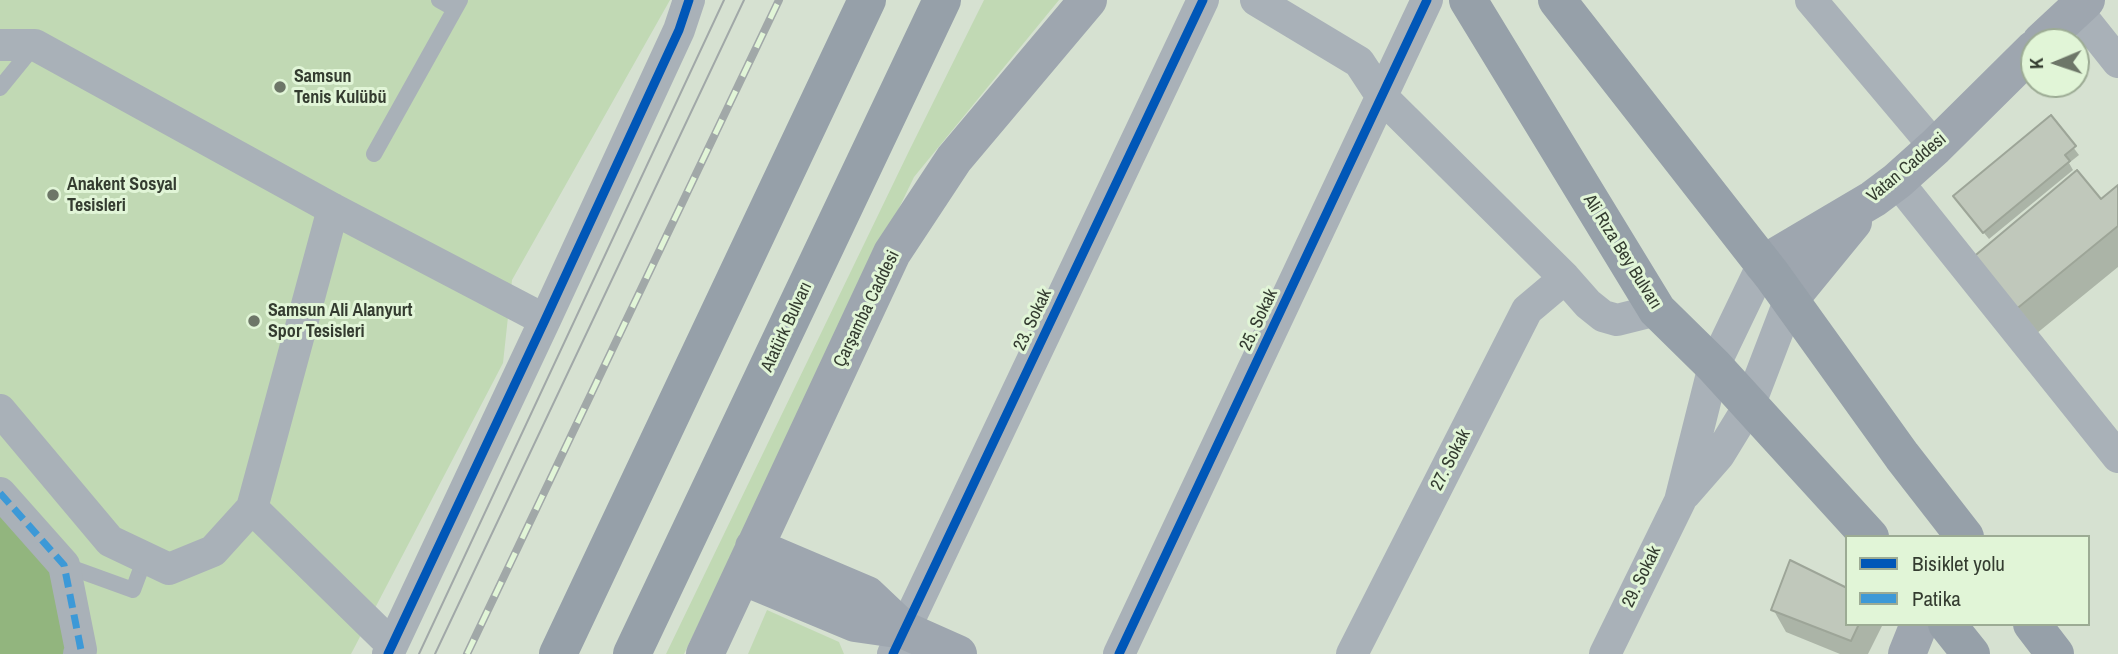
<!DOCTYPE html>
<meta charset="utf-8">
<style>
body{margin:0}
#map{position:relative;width:2118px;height:654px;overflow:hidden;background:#d6e1d1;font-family:"Archivo Narrow",sans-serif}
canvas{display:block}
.legend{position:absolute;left:1845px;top:535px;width:245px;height:91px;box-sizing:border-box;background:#e1f5d7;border:2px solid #9cab94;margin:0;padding:9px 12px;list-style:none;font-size:21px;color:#343c30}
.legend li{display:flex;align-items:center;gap:14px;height:35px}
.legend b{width:35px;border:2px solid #9cab94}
.north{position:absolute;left:2020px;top:28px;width:70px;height:70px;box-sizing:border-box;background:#e1f5d7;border:2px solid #9cab94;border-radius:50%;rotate:268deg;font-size:19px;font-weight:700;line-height:28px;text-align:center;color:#343c30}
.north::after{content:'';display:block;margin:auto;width:24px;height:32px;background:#6d7668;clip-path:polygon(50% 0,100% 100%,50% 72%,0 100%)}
</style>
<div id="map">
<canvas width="2118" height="654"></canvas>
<ul class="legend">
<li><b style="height:9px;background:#0057b8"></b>Bisiklet yolu</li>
<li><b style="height:9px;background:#3d99d7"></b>Patika</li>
</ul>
<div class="north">K</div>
</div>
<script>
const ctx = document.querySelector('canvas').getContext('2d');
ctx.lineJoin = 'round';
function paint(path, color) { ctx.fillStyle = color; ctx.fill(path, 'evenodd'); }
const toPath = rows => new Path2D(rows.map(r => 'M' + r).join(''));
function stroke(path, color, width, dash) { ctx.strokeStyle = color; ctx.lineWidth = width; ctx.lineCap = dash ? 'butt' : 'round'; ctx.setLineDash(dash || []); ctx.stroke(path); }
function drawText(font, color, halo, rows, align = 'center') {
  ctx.font = font + ' "Archivo Narrow",sans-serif'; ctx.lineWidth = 6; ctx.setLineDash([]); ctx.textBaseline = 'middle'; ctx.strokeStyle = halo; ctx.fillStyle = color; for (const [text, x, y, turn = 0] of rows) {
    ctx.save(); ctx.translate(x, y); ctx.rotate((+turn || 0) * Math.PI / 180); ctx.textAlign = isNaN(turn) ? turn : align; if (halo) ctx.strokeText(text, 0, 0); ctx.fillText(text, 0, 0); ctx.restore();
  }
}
const green = toPath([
 [0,0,670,0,512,280,503,363,351,654,0,654],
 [984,0,1059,0,914,177,684,654,666,654,909,151],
 [767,610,839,642,844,654,748,654]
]);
const water = toPath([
 [0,509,46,556,73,654,0,654]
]);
const shadow = toPath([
 [2051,118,2079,155,2069,163,2073,170,1989,239,1960,204],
 [2118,187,2118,267,2031,338,1989,287],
 [1773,609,1847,624,1883,624,1868,654,1840,654,1786,632]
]);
const building = toPath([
 [2051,115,2076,146,2065,155,2070,161,1983,233,1953,196,2051,115],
 [2077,170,2101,199,2118,185,2118,226,2014,311,1971,259,2077,170],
 [1790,560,1847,588,1847,624,1859,624,1851,641,1771,610,1790,560]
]);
const lane = toPath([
 [439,0,455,9],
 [0,88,35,45],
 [374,154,460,0],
 [64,565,133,590,145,558]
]);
const street = toPath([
 [1256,0,1359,62,1382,97,1565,278,1588,304,1603,316,1617,320,1657,310],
 [1811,0,1935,147],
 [2075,8,2118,62],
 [0,45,35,45,333,209,545,320],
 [1897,181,2118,457],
 [0,410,110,541,169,569,213,551,252,508,333,209],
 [0,493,64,565,81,650,79,654],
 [1685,494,1719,455,1749,406,1790,299],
 [252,508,392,645],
 [388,654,545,320,679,30,689,0],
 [893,654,1203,0],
 [1119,654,1427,0],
 [1352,654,1527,310,1565,278],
 [1605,654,1680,501,1714,366,1763,264]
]);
const secondary = toPath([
 [2041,42,2086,0],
 [1763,264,1873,199,1897,181,1935,147,2034,49],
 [1790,299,1853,222],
 [754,547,867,595,904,630,958,654],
 [742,576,855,623,904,630],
 [705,654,892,253,954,159,1088,0],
 [1907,654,1919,624]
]);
const primary = toPath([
 [1468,0,1657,310,1714,366,1870,537],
 [1557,0,1772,275,1902,456,1965,537],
 [1947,624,1971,654],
 [2032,624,2055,654],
 [558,654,867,0],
 [632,654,942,0]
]);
const tram = toPath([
 [419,654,724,0],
 [435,654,744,0]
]);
const rail = toPath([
 [467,654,779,0]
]);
const quiet = toPath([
 [0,493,64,565,81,650,79,654]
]);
const cycleway = toPath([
 [388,654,545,320,679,30,689,0],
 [893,654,1203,0],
 [1119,654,1427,0]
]);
const markers = [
 [280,87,7,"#6d7668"],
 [53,195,7,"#6d7668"],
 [254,321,7,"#6d7668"]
];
const poiNames = [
 ["Samsun",294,77],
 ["Tenis Kulübü",294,98],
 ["Anakent Sosyal",67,185],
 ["Tesisleri",67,206],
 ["Samsun Ali Alanyurt",268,311],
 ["Spor Tesisleri",268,332]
];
const streetNames = [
 ["Vatan Caddesi",1907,168,-40],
 ["Ali Rıza Bey Bulvarı",1622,252,58],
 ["Çarşamba Caddesi",867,309,-64],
 ["23. Sokak",1033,320,-65],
 ["25. Sokak",1259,320,-65],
 ["Atatürk Bulvarı",787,327,-65],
 ["27. Sokak",1451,460,-63],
 ["29. Sokak",1642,577,-64]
];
paint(green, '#c1d9b4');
paint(water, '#92b57e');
paint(shadow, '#0003');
paint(building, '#c0c8bb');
stroke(building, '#9da598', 2);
stroke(lane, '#a9b1b8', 16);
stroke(street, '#a9b1b8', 32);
stroke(secondary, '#9ea6af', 38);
stroke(primary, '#96a0a9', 38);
stroke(tram, '#a1a8a8', 2);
stroke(rail, '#a1a8a8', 8);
stroke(rail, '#e1f5d7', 5, [16]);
stroke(quiet, '#3d99d7', 7, [14, 7]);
stroke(cycleway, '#0057b8', 9);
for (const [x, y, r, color] of markers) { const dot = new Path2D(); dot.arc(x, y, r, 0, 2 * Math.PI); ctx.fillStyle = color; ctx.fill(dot); stroke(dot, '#e1f5d7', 2.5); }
drawText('bold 18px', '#343c30', '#e1f5d7', poiNames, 'left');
drawText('18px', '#343c30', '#e1f5d7', streetNames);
</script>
